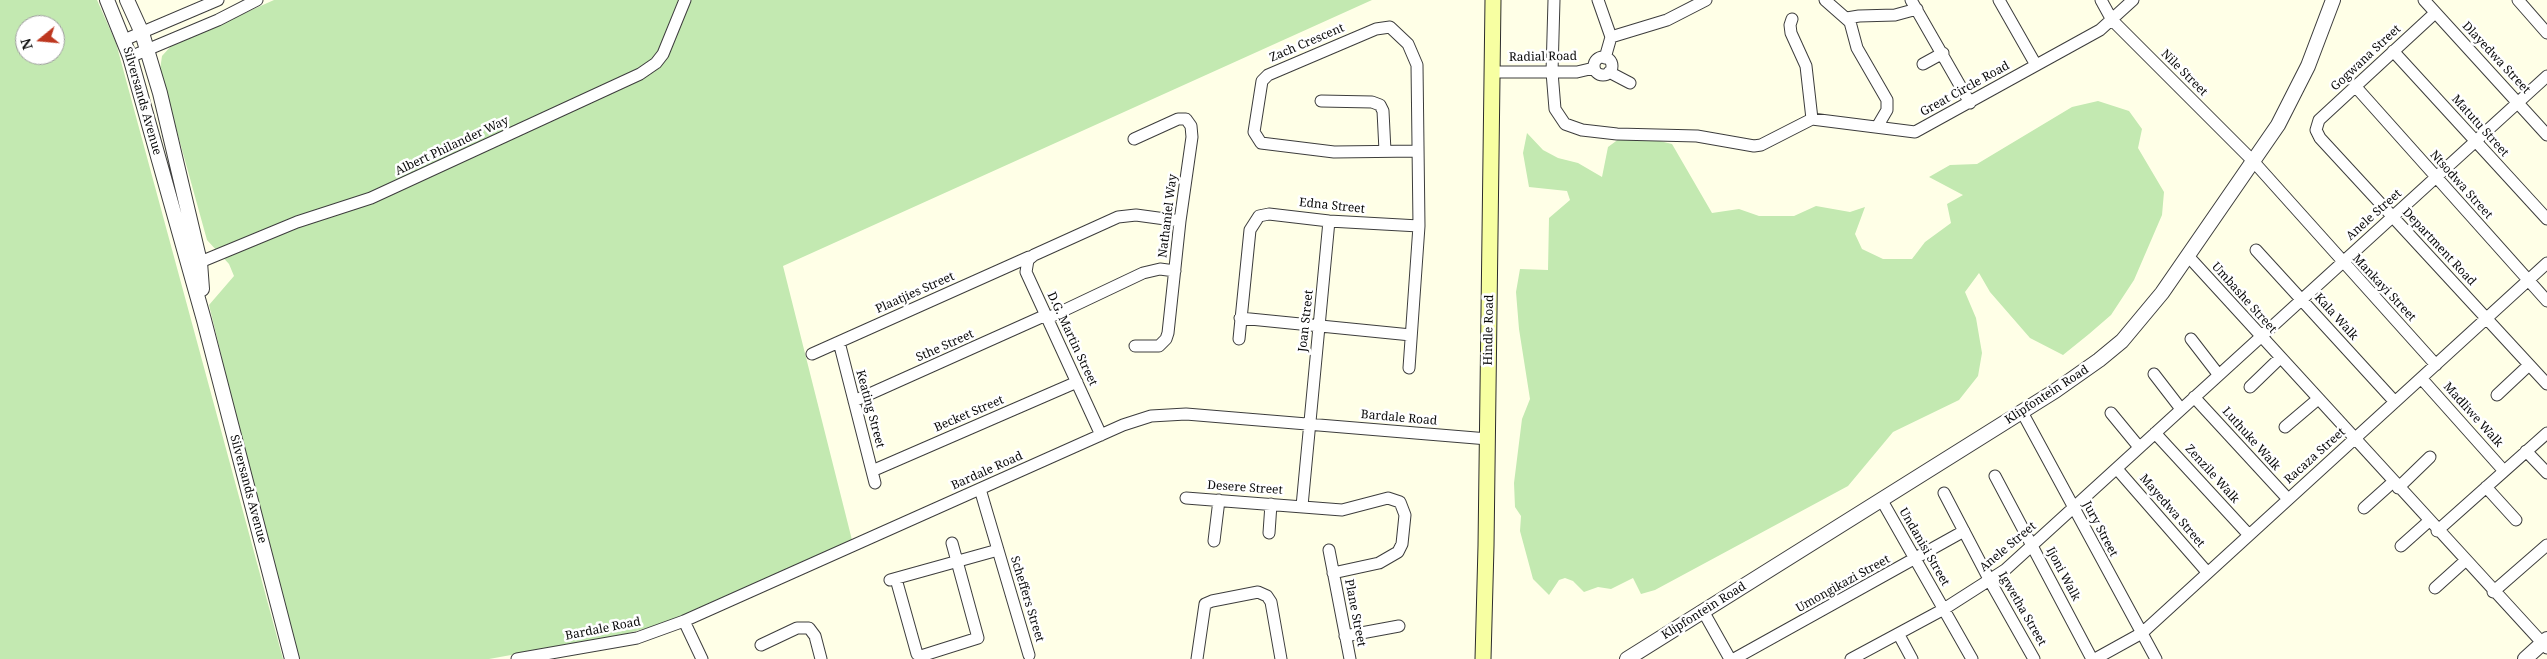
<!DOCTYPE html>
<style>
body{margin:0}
#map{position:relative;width:2547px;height:659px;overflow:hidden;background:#ffffe7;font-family:"Noto Serif",serif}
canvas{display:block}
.north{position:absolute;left:15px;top:15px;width:50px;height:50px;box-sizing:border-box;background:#fff;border:1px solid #9d9d9d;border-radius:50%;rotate:253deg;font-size:14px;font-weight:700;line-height:20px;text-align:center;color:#0a0a0a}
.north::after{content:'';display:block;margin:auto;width:18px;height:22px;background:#bd371f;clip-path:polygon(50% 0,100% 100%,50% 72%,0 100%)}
</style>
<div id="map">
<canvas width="2547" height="659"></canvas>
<div class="north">N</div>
</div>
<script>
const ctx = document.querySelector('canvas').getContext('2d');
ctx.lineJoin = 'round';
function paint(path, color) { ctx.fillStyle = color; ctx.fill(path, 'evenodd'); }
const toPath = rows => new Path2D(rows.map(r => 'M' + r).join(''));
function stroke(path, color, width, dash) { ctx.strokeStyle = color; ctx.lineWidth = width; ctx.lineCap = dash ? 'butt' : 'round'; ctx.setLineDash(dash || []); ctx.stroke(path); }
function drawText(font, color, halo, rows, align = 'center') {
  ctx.font = font + ' "Noto Serif",serif'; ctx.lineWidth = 5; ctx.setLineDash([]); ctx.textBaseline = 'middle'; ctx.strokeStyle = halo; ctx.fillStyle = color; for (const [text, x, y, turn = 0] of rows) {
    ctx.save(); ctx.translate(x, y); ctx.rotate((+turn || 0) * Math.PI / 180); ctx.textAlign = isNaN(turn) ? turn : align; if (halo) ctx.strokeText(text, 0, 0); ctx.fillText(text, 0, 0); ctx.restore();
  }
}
const green = toPath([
 [0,0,97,0,116,43,283,659,0,659],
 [25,25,55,25,55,55,25,55],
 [274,0,1372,0,783,266,852,540,673,621,621,635,489,659,298,659,228,394,221,354,209,305,234,276,229,264,207,240,160,70,162,56,171,46],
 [2098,101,2129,111,2142,129,2138,148,2164,192,2162,215,2134,280,2111,315,2089,334,2063,355,2030,338,1990,292,1979,273,1965,292,1976,318,1982,353,1978,376,1959,400,1893,432,1848,486,1655,590,1641,594,1633,578,1611,589,1598,587,1584,592,1573,581,1565,578,1559,580,1549,595,1533,579,1520,531,1521,516,1515,507,1514,483,1522,419,1530,399,1519,329,1516,292,1520,269,1548,270,1549,218,1570,200,1567,191,1529,187,1523,153,1527,133,1543,150,1558,158,1578,163,1602,177,1608,147,1627,133,1672,144,1712,213,1739,209,1759,216,1794,216,1816,206,1850,212,1865,207,1855,234,1862,249,1883,259,1912,259,1925,242,1951,223,1947,204,1963,195,1929,177,1950,165,1977,164,2072,107]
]);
const minor = toPath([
 [1554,0,1552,72,1555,109,1565,124,1582,130,1617,134,1697,136,1754,146,1761,145,1812,119,1915,132,2100,30,2133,0],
 [1598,0,1611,37,1605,58],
 [1825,0,1850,22,1857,48,1887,100,1887,110,1877,127],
 [1911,0,1970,103],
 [1999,0,2036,65],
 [2101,0,2112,20,2253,161,2436,365],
 [2424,0,2547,135],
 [2518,0,2547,33],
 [2435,13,2319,120,2316,130,2320,138,2547,384],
 [1847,18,1859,16,1895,15,1917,9],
 [1792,19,1790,25,1791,33,1806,66,1812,119],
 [1611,37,1667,20,1706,0],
 [124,40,218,0],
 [2393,51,2547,219],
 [130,57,218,20,257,0],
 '1594 66a9 9 0 1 1 18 0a9 9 0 1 1-18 0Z',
 [1923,64,1943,53],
 [1492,72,1577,72,1594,68],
 [1609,72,1630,83],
 [2355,86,2547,301],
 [1321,101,1372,102,1380,105,1383,111,1385,151],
 [1134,139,1178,119,1186,119,1191,126,1192,137,1180,221,1168,333,1166,339,1159,346,1135,346],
 [1418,151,1334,152,1261,143,1254,132,1262,81,1268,75,1376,29,1390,27,1408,44,1417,65,1419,226],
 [2256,250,2395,402],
 [2188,256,2547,648],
 [193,265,297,222,371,198,640,74,656,63,663,54,685,0],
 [1048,318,1143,273,1160,269,1175,271],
 [1240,318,1411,335],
 [1239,339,1250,230,1259,216,1269,214,1329,221,1419,226,1409,368],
 [2191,339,2218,374],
 [839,342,875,483],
 [812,354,1029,257],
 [2154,374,2181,409],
 [2421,378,2504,471],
 [2250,387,2280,358],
 [2497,395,2529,365],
 [2194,397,2288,499],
 [854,401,1046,315],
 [2022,412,2156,659],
 [2111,413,2139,447],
 [2285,427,2318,399],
 [2155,433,2249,535],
 [1101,435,1026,272,1028,260,1034,255,1118,217,1136,215,1180,221],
 [2526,451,2547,473],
 [2117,469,2207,572],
 [872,471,1077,382],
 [1995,476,2092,659],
 [2486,487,2516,520],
 [2398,488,2430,457],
 [980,489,1029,655],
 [1944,493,1990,581,2034,659],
 [1186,498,1342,510,1388,498,1400,502,1405,515,1402,544,1398,552,1379,563,1333,573],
 [1881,499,1972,659],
 [1302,506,1329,221],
 [2364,508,2393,482],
 [2437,531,2547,433],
 [1269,533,1271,504],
 [1214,541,1219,500],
 [2401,546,2429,521],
 [1329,550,1350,659],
 [896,579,917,654,921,656,978,638,952,543],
 [890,580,998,550],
 [2435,588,2465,561],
 [2493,592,2547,545],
 [1703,611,1730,659],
 [684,621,702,659],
 [1899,635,1912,659],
 [1345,636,1399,626],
 [761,645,797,628,809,628,815,636,821,659],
 [517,659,637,638,684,621,1123,425,1151,416,1186,414,1488,439],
 [1197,659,1205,604,1212,601,1258,592,1267,596,1271,602,1281,659],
 [1734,659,1964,531],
 [1851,659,1944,609,2005,570,2547,76],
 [2095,659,2142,633,2547,263]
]);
const tertiary = toPath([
 [107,0,130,57,204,320,292,659],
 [127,0,142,33,160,93,200,262,202,289],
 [1627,659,2055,391,2099,360,2122,341,2162,293,2278,125,2308,66,2333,0],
 [2525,659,2547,639]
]);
const secondary = toPath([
 [1483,659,1486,546,1493,0]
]);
const streetNames = [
 ["Zach Crescent",1307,43,-23],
 ["Radial Road",1543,57,-1],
 ["Gogwana Street",2366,58,-43],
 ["Dlayedwa Street",2496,58,47],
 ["Nile Street",2184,73,45],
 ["Great Circle Road",1965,89,-29],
 ["Silversands Avenue",142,101,74],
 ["Matutu Street",2480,126,48],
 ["Albert Philander Way",452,146,-25],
 ["Ntsodwa Street",2461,185,48],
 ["Edna Street",1332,206,6],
 ["Anele Street",2374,215,-42],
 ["Nathaniel Way",1168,216,-83],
 ["Department Road",2439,247,47],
 ["Mankayi Street",2384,288,47],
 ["Plaatjies Street",915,293,-24],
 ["Umbashe Street",2244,298,48],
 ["Kala Walk",2336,317,48],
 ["Joan Street",1306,321,-84],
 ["Hindle Road",1489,330,-89],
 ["D.G. Martin Street",1072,339,65],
 ["Sthe Street",945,346,-24],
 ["Klipfontein Road",2047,395,-33],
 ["Keating Street",870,409,75],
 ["Becket Street",969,414,-23],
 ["Madliwe Walk",2473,415,48],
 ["Bardale Road",1399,418,5],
 ["Luthuke Walk",2251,439,48],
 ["Racaza Street",2315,456,-42],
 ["Bardale Road",987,471,-24],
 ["Zenzile Walk",2212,474,48],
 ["Desere Street",1245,488,4],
 ["Silversands Avenue",248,489,75],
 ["Mayedwa Street",2172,511,49],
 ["Jury Street",2100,529,62],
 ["Undanisi Street",1924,547,60],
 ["Anele Street",2008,547,-40],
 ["Ijoni Walk",2063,574,62],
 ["Umongikazi Street",1843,584,-29],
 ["Scheffers Street",1027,599,73],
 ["Igwetha Street",2022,609,60],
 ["Klipfontein Road",1704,611,-32],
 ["Plane Street",1355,613,79],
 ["Bardale Road",603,629,-11]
];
paint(green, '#c3e9b1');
stroke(minor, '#3d3d3d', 13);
stroke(tertiary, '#3d3d3d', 16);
stroke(secondary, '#2c2c2c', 17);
stroke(minor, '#fff', 11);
stroke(tertiary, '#fff', 14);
stroke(secondary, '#f7ffa2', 15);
drawText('12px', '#0a0a0a', '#fff', streetNames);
</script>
